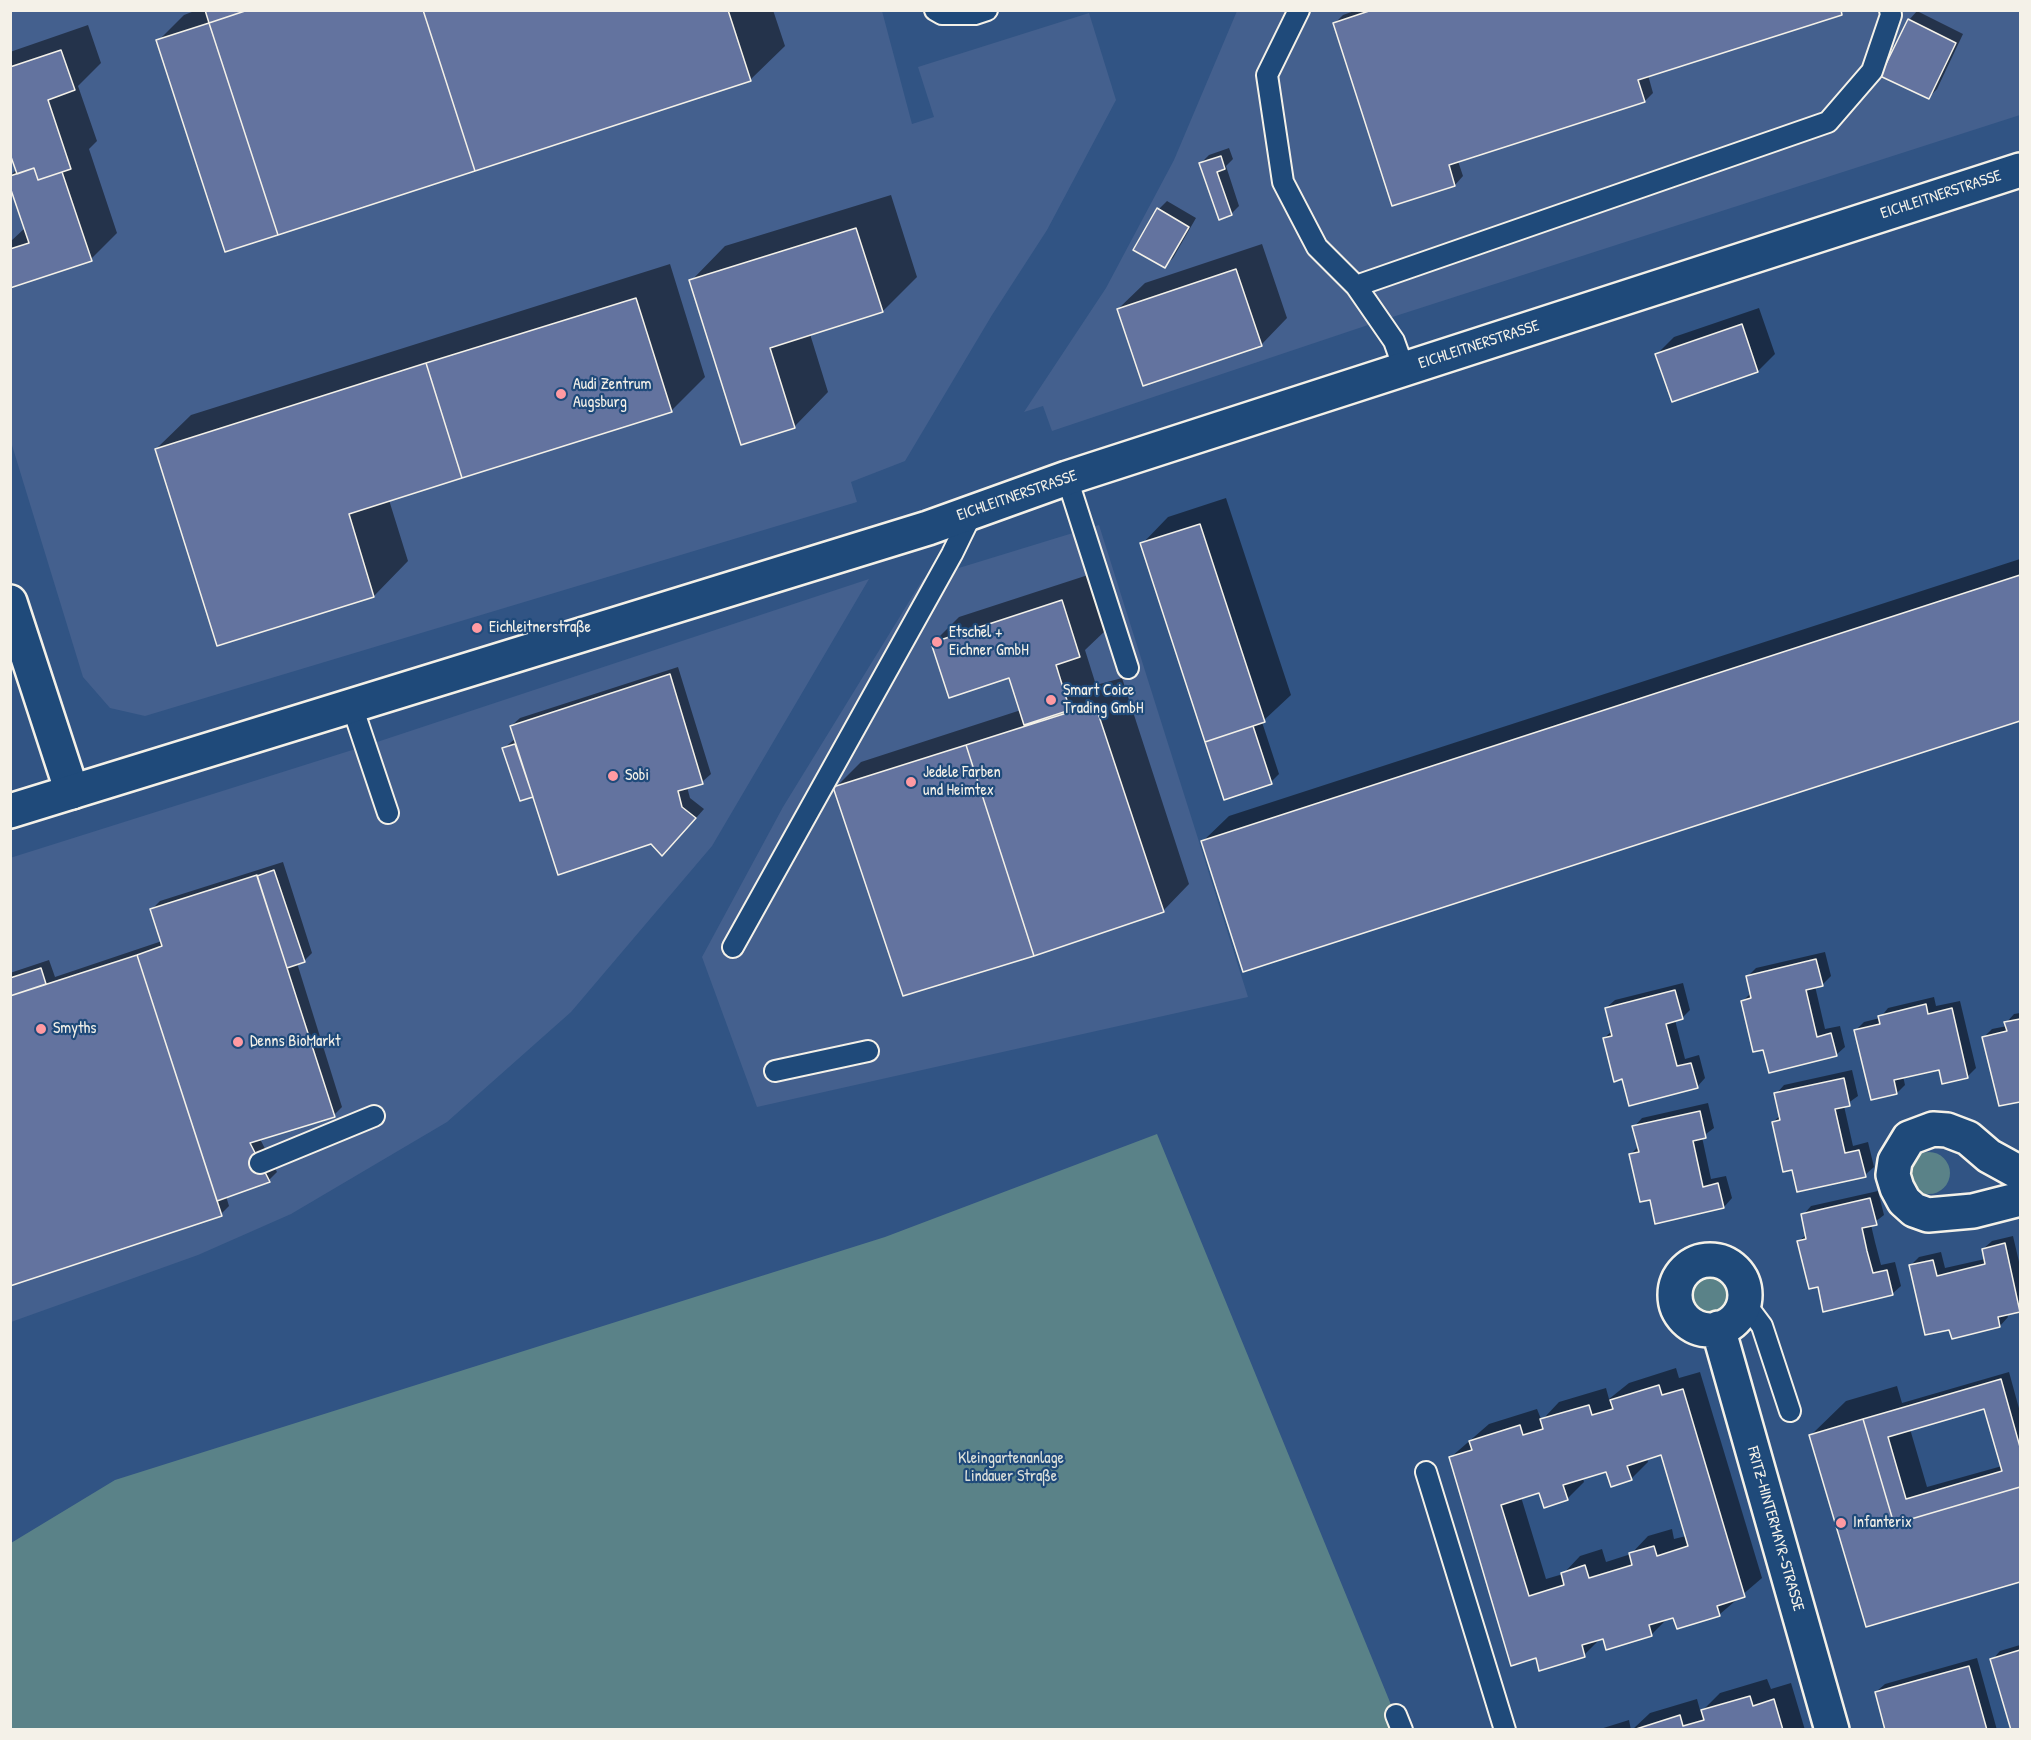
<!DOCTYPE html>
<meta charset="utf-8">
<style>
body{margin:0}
#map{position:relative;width:2031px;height:1740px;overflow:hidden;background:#315484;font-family:"Patrick Hand",sans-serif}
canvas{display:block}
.frame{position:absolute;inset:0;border:12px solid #f4f1e8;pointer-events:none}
</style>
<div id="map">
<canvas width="2031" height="1740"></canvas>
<div class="frame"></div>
</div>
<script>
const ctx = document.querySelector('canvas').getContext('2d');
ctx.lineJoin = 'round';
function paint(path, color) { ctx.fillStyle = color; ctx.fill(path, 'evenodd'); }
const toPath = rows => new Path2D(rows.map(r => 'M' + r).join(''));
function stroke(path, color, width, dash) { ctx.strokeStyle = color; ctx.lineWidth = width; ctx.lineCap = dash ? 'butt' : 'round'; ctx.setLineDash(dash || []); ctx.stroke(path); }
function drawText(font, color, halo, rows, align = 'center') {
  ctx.font = font + ' "Patrick Hand",sans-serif'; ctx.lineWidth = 4.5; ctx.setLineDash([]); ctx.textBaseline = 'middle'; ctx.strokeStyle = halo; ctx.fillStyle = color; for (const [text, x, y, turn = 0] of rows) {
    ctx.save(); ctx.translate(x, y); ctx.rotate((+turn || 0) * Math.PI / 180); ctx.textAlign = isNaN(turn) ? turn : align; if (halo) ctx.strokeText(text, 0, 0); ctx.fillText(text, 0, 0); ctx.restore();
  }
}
const built = toPath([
 [10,11,882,11,912,124,934,117,918,67,1089,13,1116,100,1047,230,992,315,905,461,851,482,857,502,145,716,110,708,83,677,11,442],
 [1237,11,2020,11,2020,115,1380,321,1052,431,1043,406,1024,412,1106,288,1174,160],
 [1099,525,1248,997,757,1107,702,957,783,807,923,579],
 [869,579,712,846,571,1012,447,1122,291,1214,198,1255,11,1322,10,858,365,746]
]);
const green = toPath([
 [1157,1134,1401,1729,11,1730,11,1543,115,1480,885,1237],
 '1908 1173a21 21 0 1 1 42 0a21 21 0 1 1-42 0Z',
 '1690 1295a20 20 0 1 1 40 0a20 20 0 1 1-40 0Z'
]);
const shadow = toPath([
 [197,10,773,10,785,46,750,80,158,41,184,15],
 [1357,10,1844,10,1648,75,1653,93,1645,101,1458,161,1463,176,1455,185,1393,204,1335,23,1343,15],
 [1917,11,1963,34,1937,89,1928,98,1909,20],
 [88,25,101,63,78,86,97,141,89,149,117,233,91,259,10,287,10,242,26,227,10,176,17,169,10,150,10,52],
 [1229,148,1233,159,1226,166,1239,206,1231,214,1201,163,1209,155],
 [891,195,917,277,883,311,810,334,828,392,794,427,691,281,725,246],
 [1167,201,1196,218,1173,258,1165,266,1159,209],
 [1262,244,1287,318,1261,345,1118,309,1145,283],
 [670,264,705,377,671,411,389,500,408,561,374,596,218,645,156,449,191,415],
 [1759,308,1775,354,1758,371,1673,400,1657,354,1674,337],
 [1226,498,1291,695,1262,722,1279,774,1271,782,1225,798,1142,544,1168,517],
 [2020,559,2020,719,1244,971,1202,842,1229,816],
 [1088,575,1106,630,1085,650,1096,685,1122,678,1189,884,1163,911,835,788,861,762,1021,710,1010,677,933,643,959,617],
 [678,667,711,774,702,782,687,787,690,798,704,809,671,846,651,842,534,795,504,748,515,739,511,726,520,718],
 [283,862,312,953,304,961,297,963,342,1107,334,1115,260,1139,277,1172,269,1180,226,1196,229,1206,221,1214,10,1284,10,973,49,960,55,977,162,941,151,910,160,901],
 [1825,952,1831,976,1822,985,1815,986,1825,1029,1840,1026,1845,1047,1836,1055,1764,1048,1743,1001,1751,993,1747,977,1756,968],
 [1683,983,1690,1010,1682,1018,1675,1020,1685,1059,1699,1055,1705,1078,1697,1087,1623,1078,1604,1038,1612,1031,1606,1008,1615,1000],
 [1934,997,1936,1006,1960,1001,1976,1068,1968,1076,1940,1068,1903,1076,1905,1085,1897,1093,1856,1030,1864,1022,1880,1018,1888,1008],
 [2020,1013,2020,1100,2000,1105,1984,1037,1992,1029,2007,1026,2006,1023,2014,1014],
 [1852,1070,1858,1096,1844,1106,1853,1146,1868,1142,1874,1167,1865,1175,1793,1168,1773,1122,1781,1115,1776,1094,1784,1085],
 [1708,1103,1714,1128,1702,1137,1711,1179,1726,1176,1732,1198,1724,1207,1651,1199,1631,1154,1639,1146,1634,1127,1642,1118],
 [1878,1191,1884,1215,1871,1225,1875,1242,1881,1265,1895,1262,1901,1286,1892,1294,1819,1285,1799,1241,1807,1234,1803,1215,1811,1206],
 [2013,1236,2020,1266,2020,1310,2007,1313,2008,1317,2000,1326,1950,1328,1910,1266,1919,1257,1941,1252,1945,1268,1985,1259,1983,1249,1992,1241],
 [1676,1368,1679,1378,1700,1372,1762,1578,1720,1614,1678,1627,1674,1616,1668,1618,1651,1635,1602,1637,1584,1655,1537,1657,1451,1457,1489,1424,1537,1409,1541,1419,1544,1418,1559,1402,1606,1388,1609,1399,1629,1383],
 [1662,1453,1686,1536,1674,1539,1672,1529,1648,1536,1631,1554,1606,1562,1602,1549,1580,1556,1563,1574,1546,1579,1521,1497,1540,1491,1567,1499,1584,1482,1583,1478,1607,1470,1631,1479,1648,1462,1647,1458],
 [2009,1372,2020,1412,2020,1580,1867,1626,1811,1435,1846,1401,1897,1386,1902,1403],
 [1985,1408,2002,1466,1927,1487,1910,1429],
 [2020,1645,2020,1730,2012,1730,1992,1660,2000,1651],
 [1977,1658,1997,1730,1887,1730,1876,1692,1885,1684],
 [1767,1679,1771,1689,1791,1683,1805,1730,1632,1730,1650,1713,1697,1699,1700,1710,1705,1708,1720,1693],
 [1629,1720,1631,1730,1597,1730]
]);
const building = toPath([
 [205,10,248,10,209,23,205,10],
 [248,10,423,10,475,171,278,235,209,23,248,10],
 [423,10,728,10,751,81,475,171,423,10],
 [1372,10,1841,10,1842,15,1638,80,1645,102,1449,165,1455,186,1392,206,1333,23,1372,10],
 [1908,19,1956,43,1929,99,1880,76,1908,19],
 [209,23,278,235,225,252,156,40,209,23],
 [61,50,75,90,48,100,71,169,38,180,34,168,17,174,10,154,10,67,61,50],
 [1221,156,1225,169,1217,172,1232,215,1219,220,1199,163,1221,156],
 [34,168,38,180,62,172,92,261,10,288,10,249,29,243,10,187,10,176,34,168],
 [1157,208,1189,227,1165,268,1133,250,1157,208],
 [856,228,883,312,770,348,795,428,741,445,689,280,856,228],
 [1236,269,1262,346,1143,386,1117,309,1236,269],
 [636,298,672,412,462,478,426,363,636,298],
 [1742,324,1758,372,1672,402,1655,354,1742,324],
 [426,363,462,478,349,514,374,597,217,646,155,449,426,363],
 [1200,524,1265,722,1205,742,1140,543,1200,524],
 [2020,575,2020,721,1243,972,1201,841,2020,575],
 [1062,600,1080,657,1056,665,1070,710,1024,725,1009,678,949,698,931,643,1062,600],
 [670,674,703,784,678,791,682,807,696,818,662,856,651,844,558,875,510,726,670,674],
 [1095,704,1164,912,1034,956,966,745,1095,704],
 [1253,726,1272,784,1224,800,1205,742,1253,726],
 [515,744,533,797,520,801,502,748,515,744],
 [966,745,1034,956,903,996,833,787,966,745],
 [274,870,305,962,287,968,257,876,274,870],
 [257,875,335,1117,250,1143,270,1182,217,1201,137,955,162,946,150,909,257,875],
 [137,955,222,1216,10,1286,10,996,137,955],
 [1816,959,1823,986,1806,990,1817,1037,1831,1033,1837,1056,1769,1073,1763,1050,1753,1052,1741,1001,1751,998,1746,976,1816,959],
 [41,968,46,984,10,996,10,978,41,968],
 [1675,990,1683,1019,1666,1024,1677,1066,1691,1063,1698,1088,1629,1106,1622,1079,1614,1082,1603,1038,1612,1036,1605,1008,1675,990],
 [1926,1004,1928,1014,1952,1008,1968,1078,1942,1084,1939,1070,1894,1080,1897,1094,1871,1100,1854,1030,1880,1024,1878,1016,1926,1004],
 [2020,1019,2020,1102,1999,1106,1982,1037,2007,1031,2004,1022,2020,1019],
 [1844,1078,1850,1106,1835,1109,1845,1153,1859,1150,1866,1177,1797,1192,1792,1170,1783,1172,1772,1122,1780,1120,1774,1093,1844,1078],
 [1700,1111,1706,1138,1693,1141,1703,1187,1718,1183,1724,1208,1655,1224,1650,1200,1640,1202,1629,1154,1639,1152,1632,1126,1700,1111],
 [1870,1198,1877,1225,1862,1228,1867,1251,1873,1273,1887,1270,1893,1295,1823,1312,1818,1287,1809,1289,1797,1241,1806,1239,1801,1214,1870,1198],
 [2005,1243,2020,1312,1998,1317,2000,1327,1952,1339,1949,1330,1925,1335,1909,1265,1933,1260,1937,1276,1985,1264,1982,1249,2005,1243],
 [2001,1379,2020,1447,2020,1487,1894,1524,1863,1419,2001,1379],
 [1984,1409,2002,1471,1906,1499,1888,1437,1984,1409],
 [1659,1385,1662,1395,1683,1389,1745,1597,1717,1606,1720,1616,1677,1629,1673,1618,1649,1625,1652,1636,1606,1650,1603,1639,1582,1645,1585,1657,1539,1671,1536,1658,1511,1666,1449,1457,1472,1450,1469,1441,1520,1425,1523,1435,1543,1429,1540,1419,1589,1405,1592,1415,1613,1409,1610,1400,1659,1385],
 [1661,1455,1688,1546,1657,1556,1654,1546,1629,1553,1632,1565,1589,1578,1585,1565,1561,1573,1564,1585,1529,1596,1501,1505,1539,1493,1544,1508,1568,1500,1563,1485,1606,1472,1611,1487,1632,1480,1627,1466,1661,1455],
 [1863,1419,1894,1524,2020,1487,2020,1582,1866,1627,1809,1435,1863,1419],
 [2020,1650,2020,1730,2011,1730,1990,1659,2020,1650],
 [1969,1666,1987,1730,1885,1730,1875,1692,1969,1666],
 [1750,1696,1753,1706,1774,1699,1783,1730,1633,1730,1680,1715,1683,1726,1704,1720,1701,1710,1750,1696]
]);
const service = toPath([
 [935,10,942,14,975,14,987,10],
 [1299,10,1267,75,1283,182,1317,247,1356,286,1394,341,1404,369],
 [1356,286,1828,122,1872,71,1891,15,1890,10],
 [1067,478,1128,668],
 [352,706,388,813],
 [733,947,952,554,973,511],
 [775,1071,868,1051],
 [260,1163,374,1116],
 [1744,1302,1762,1326,1790,1411],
 [1426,1472,1505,1730],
 [1396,1715,1402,1730]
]);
const minor = toPath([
 [10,602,72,792],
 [2020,1173,1989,1156,1968,1138,1947,1130,1933,1129,1909,1138,1895,1161,1893,1175,1897,1188,1904,1201,1914,1210,1928,1215,1973,1211,2020,1199],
 '1675 1295a35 35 0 1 1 70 0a35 35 0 1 1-70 0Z',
 [1718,1328,1832,1730]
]);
const secondary = toPath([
 [10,811,928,528,1067,478,2020,170]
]);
const markers = [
 [561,394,6,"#ff9aa2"],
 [477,628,6,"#ff9aa2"],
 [937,642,6,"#ff9aa2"],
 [1051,700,6,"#ff9aa2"],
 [613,776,6,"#ff9aa2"],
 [911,782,6,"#ff9aa2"],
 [41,1029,6,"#ff9aa2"],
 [238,1042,6,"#ff9aa2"],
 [1841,1523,6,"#ff9aa2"]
];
const streetNames = [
 ["EICHLEITNERSTRASSE",1941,195,-18],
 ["EICHLEITNERSTRASSE",1479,345,-18],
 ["EICHLEITNERSTRASSE",1017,496,-19],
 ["FRITZ-HINTERMAYR-STRASSE",1775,1529,74]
];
const poiNames = [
 ["Audi Zentrum",573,385],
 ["Augsburg",573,403],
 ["Eichleitnerstraße",489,628],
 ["Etschel +",949,633],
 ["Eichner GmbH",949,651],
 ["Smart Coice",1063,691],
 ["Trading GmbH",1063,709],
 ["Jedele Farben",923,773],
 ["und Heimtex",923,791],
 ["Sobi",625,776],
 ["Smyths",53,1029],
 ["Denns BioMarkt",250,1042],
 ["Infanterix",1853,1523]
];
const parkNames = [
 ["Kleingartenanlage",1011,1459],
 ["Lindauer Straße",1011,1477]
];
paint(built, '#44608e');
paint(green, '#5a8288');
paint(shadow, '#0007');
paint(building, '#63739f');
stroke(building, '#f4f1e8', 1.5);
stroke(service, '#f4f1e8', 24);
stroke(minor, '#f4f1e8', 38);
stroke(secondary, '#f4f1e8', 38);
stroke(service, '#1f4a7a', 20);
stroke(minor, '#1f4a7a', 33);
stroke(secondary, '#1f4a7a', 33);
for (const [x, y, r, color] of markers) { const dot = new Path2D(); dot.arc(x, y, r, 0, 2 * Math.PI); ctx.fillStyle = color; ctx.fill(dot); stroke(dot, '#1f4a7a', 2); }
drawText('16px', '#f4f1e8', '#1f4a7a', streetNames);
drawText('16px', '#f4f1e8', '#1f4a7a', poiNames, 'left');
drawText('16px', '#dde0da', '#1f4a7a', parkNames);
</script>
